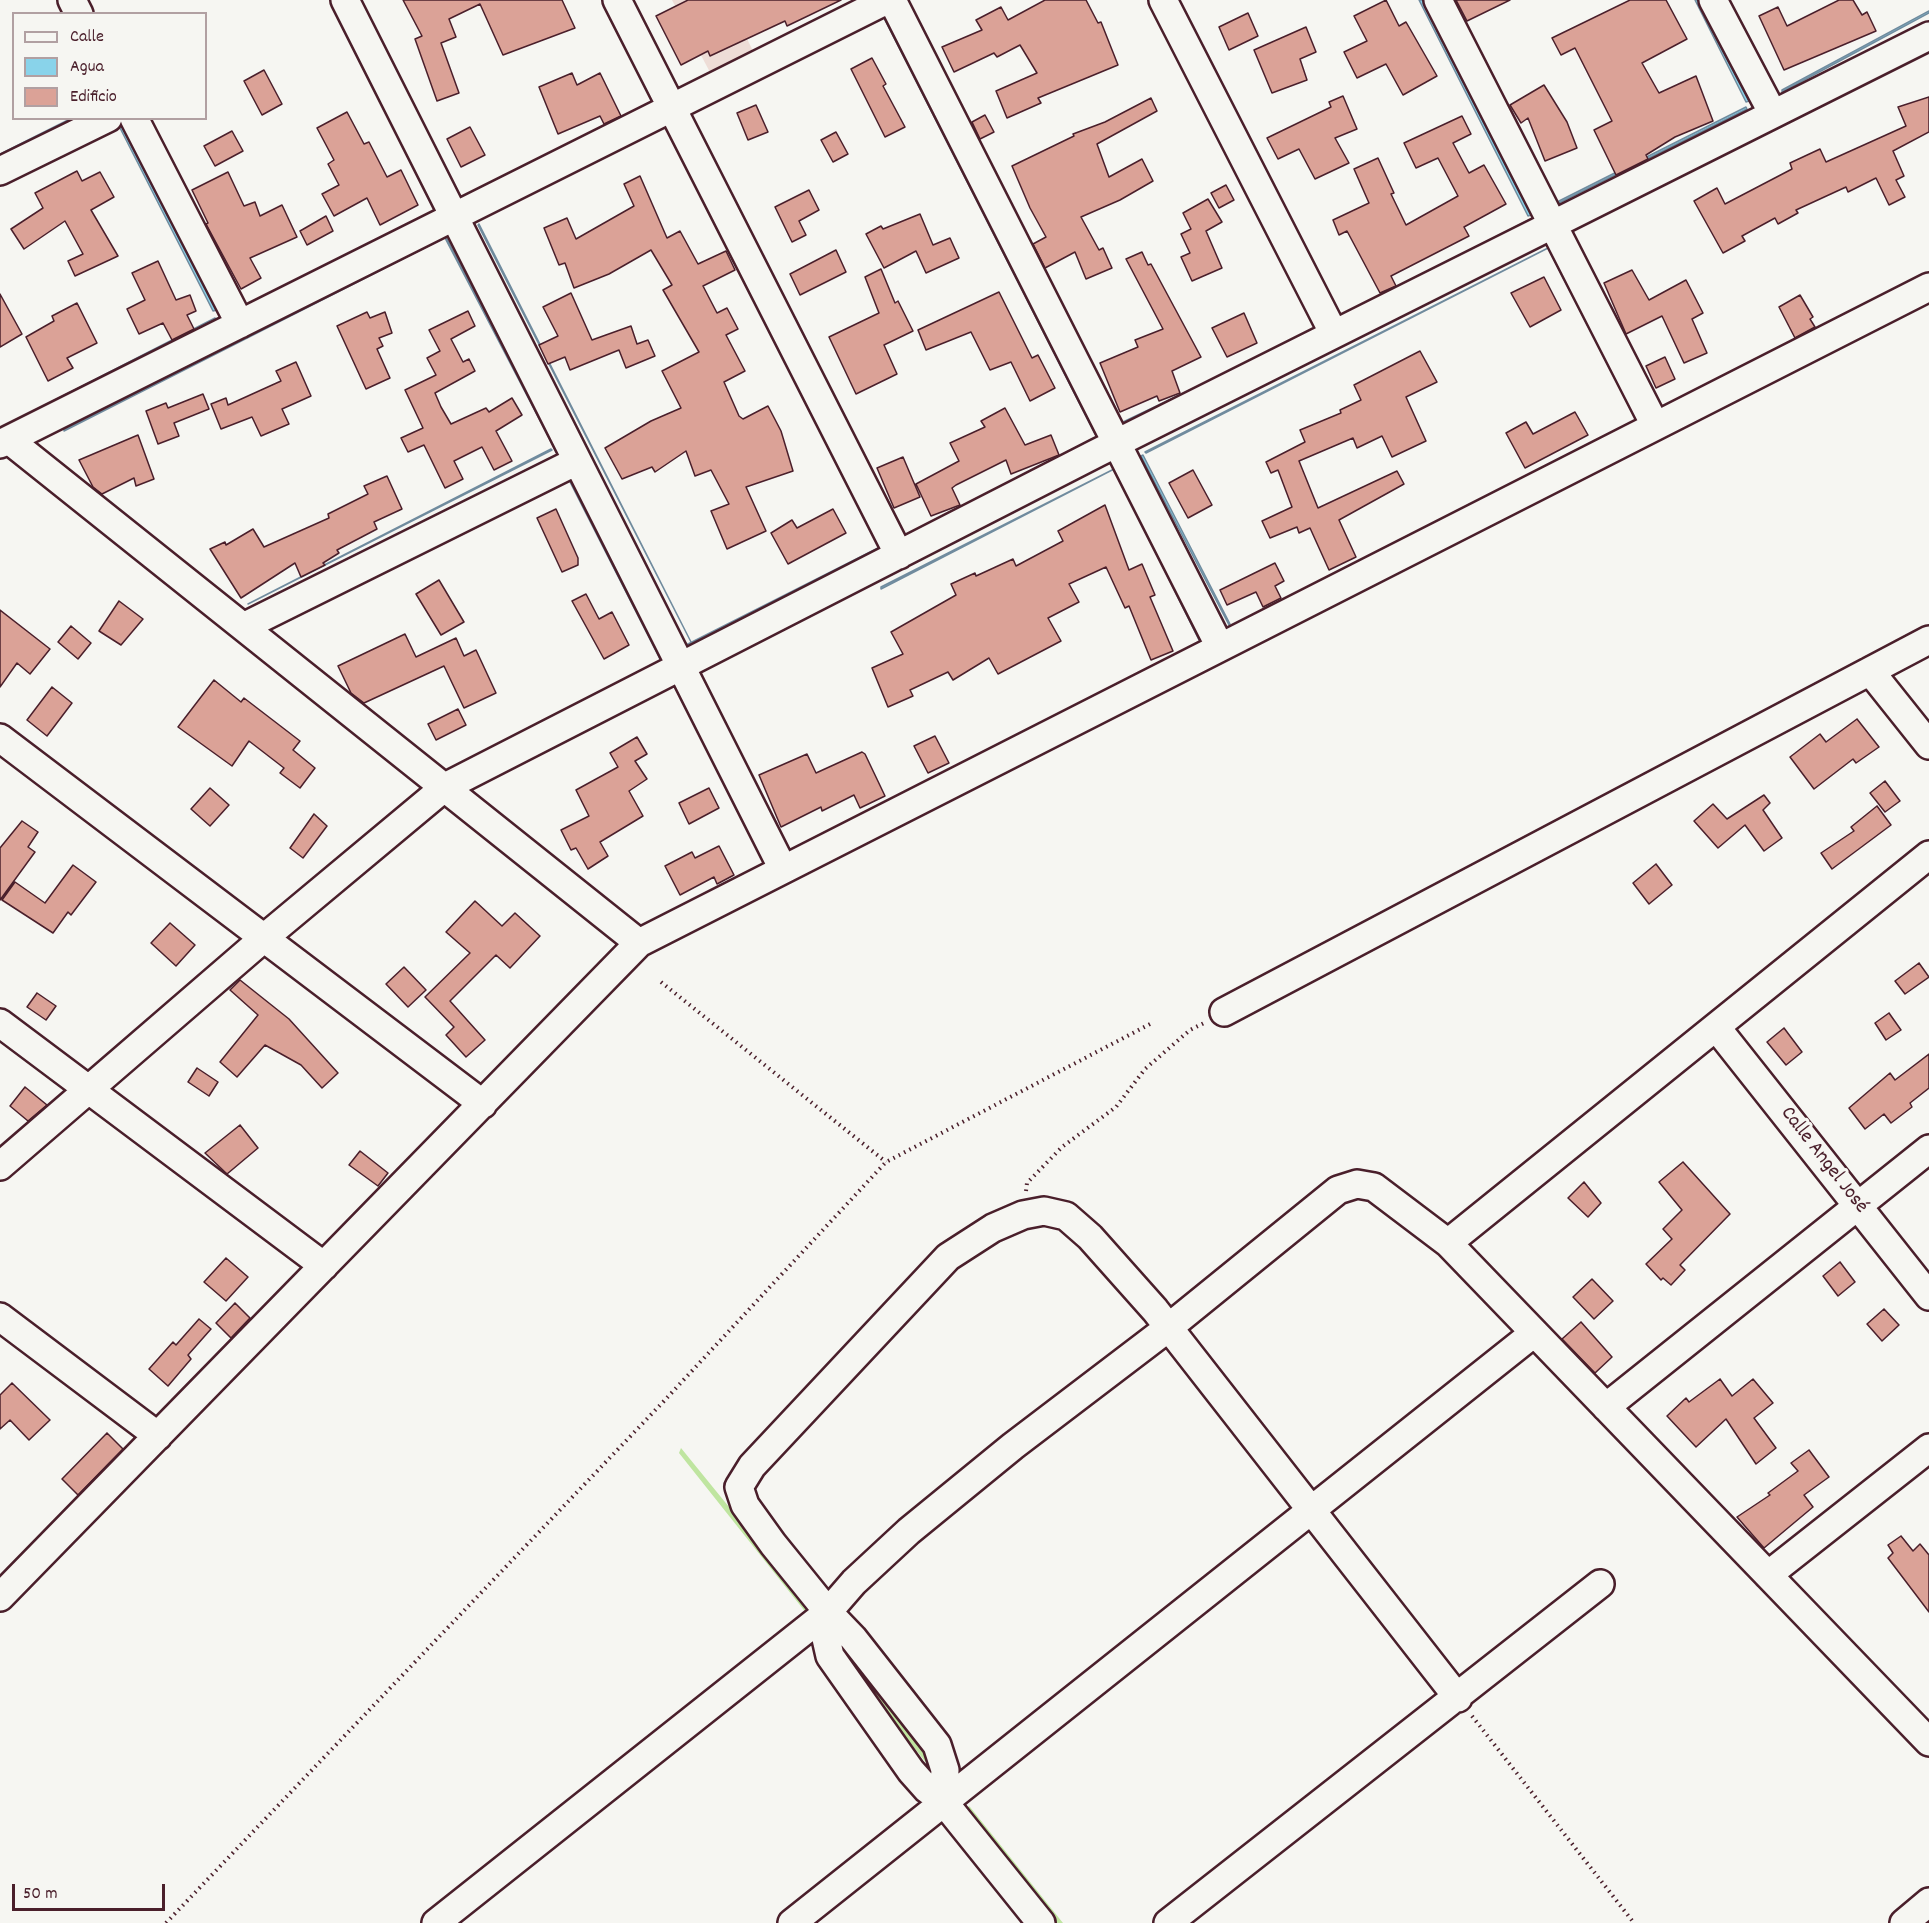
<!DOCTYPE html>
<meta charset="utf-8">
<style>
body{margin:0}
#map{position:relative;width:1929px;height:1923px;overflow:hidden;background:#f6f6f2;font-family:Dekko,sans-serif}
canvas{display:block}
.legend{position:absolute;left:12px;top:12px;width:195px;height:108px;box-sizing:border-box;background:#f6f6f2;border:2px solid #b1a0a2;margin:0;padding:8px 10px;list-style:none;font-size:18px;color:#4a1f2b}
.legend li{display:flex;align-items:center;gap:12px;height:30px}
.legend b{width:30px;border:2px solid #b1a0a2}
.scale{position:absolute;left:12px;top:1884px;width:153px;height:27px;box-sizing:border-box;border:3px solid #4a1f2b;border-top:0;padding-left:8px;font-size:18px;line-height:21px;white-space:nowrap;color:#4a1f2b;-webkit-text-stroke:4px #f6f6f2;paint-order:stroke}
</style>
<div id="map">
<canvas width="1929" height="1923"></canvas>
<ul class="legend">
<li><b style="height:8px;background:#f6f6f2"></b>Calle</li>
<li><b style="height:16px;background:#89d3ea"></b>Agua</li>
<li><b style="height:16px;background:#dba297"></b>Edificio</li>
</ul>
<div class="scale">50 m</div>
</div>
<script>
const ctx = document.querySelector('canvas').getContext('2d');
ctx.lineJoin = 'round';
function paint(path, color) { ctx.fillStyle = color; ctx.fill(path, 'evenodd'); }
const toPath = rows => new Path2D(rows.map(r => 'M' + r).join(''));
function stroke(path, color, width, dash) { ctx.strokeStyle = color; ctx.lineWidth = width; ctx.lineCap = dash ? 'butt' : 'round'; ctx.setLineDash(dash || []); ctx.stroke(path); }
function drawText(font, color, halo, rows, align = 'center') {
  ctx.font = font + ' Dekko,sans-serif'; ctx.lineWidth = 6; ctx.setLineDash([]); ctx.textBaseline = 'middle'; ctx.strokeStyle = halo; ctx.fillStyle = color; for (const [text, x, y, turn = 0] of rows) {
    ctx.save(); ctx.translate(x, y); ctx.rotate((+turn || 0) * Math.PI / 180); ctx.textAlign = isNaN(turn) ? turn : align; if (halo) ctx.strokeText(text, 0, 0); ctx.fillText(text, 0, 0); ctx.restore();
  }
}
const built = toPath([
 [672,0,728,0,753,51,713,78]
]);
const green = toPath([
 [681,1448,856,1663,854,1668,850,1668,679,1453],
 [869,1684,945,1775,940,1780,867,1689],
 [969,1806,970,1807,1063,1923,1055,1923,965,1811]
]);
const water = toPath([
 [1419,0,1422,0,1531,215,1528,216,1419,0],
 [1695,0,1698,0,1749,101,1746,102,1695,0],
 [1929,11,1929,13,1782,92,1782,90,1929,11],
 [885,20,1097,433,1095,434,885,20],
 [1746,107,1747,109,1559,203,1559,201,1746,107],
 [70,119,76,119,0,156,0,154,70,119],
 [122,125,217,310,213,311,119,126,122,125],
 [1529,220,1530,222,1341,315,1529,220],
 [479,224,691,642,478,225,479,224],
 [446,237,559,457,445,238,446,237],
 [441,238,442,239,64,431,64,430,441,238],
 [1550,247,1146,453,1145,452,1550,247],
 [1552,253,1636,417,1635,418,1551,254,1552,253],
 [215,318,216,319,0,429,0,428,215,318],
 [1314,331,1315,333,1124,423,1123,422,1314,331],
 [1096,437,907,536,906,535,1096,437],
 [551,449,552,450,248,604,551,449],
 [1143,455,1230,624,1229,625,1141,456,1143,455],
 [1116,468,881,589,881,587,1116,468],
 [1116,472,1200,640,1199,640,1116,472],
 [568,478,663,661,470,758,661,661,568,478],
 [880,547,881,549,687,647,686,645,880,547]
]);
const building = toPath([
 [403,0,562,0,575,28,503,55,480,4,449,19,456,37,441,43,459,93,437,101,415,39,422,36,403,0],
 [688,0,841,0,787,26,785,21,710,56,708,51,681,65,656,16,688,0],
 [1045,0,1086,0,1098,23,1101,22,1118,65,1038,98,1041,103,1007,118,996,91,1037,73,1020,45,997,57,994,53,954,72,942,47,982,30,976,20,1001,7,1008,20,1045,0],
 [1386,0,1399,26,1406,22,1437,76,1403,95,1386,64,1357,78,1344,52,1367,41,1354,16,1386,0],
 [1456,0,1510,0,1467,21,1456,0],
 [1630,0,1666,0,1687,39,1642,63,1659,93,1696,76,1713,121,1675,137,1646,155,1648,159,1616,175,1594,130,1612,121,1575,48,1561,55,1552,38,1630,0],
 [1839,0,1853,0,1862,15,1867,12,1876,31,1784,70,1759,16,1778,7,1787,26,1839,0],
 [1248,13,1258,36,1229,50,1219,27,1248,13],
 [1306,27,1316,52,1300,59,1307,80,1272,93,1254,50,1306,27],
 [872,58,886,84,883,86,905,127,885,137,851,69,872,58],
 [264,70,282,104,262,115,244,81,264,70],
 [572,73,577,85,600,73,621,116,604,124,600,116,558,134,539,87,572,73],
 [1544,85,1567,122,1577,148,1545,161,1528,118,1521,123,1510,105,1544,85],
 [1343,96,1357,129,1335,138,1349,163,1315,179,1299,149,1278,159,1267,138,1331,107,1329,102,1343,96],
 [1929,97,1929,132,1893,151,1904,176,1896,180,1905,197,1889,205,1876,178,1848,192,1846,187,1796,210,1798,213,1778,224,1775,218,1742,236,1745,241,1723,253,1694,201,1717,188,1725,204,1792,169,1790,163,1820,149,1826,162,1906,126,1898,107,1929,97],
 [1151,98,1157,111,1097,144,1109,177,1142,159,1153,181,1120,200,1081,217,1099,250,1103,248,1112,268,1086,279,1075,252,1045,268,1033,244,1046,237,1030,208,1012,166,1074,136,1073,134,1105,122,1151,98],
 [756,105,768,132,748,140,737,113,756,105],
 [347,112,364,144,369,142,387,177,401,170,418,205,380,225,367,198,334,216,322,194,339,185,328,164,334,160,317,128,347,112],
 [985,115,994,132,980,139,972,122,985,115],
 [1462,116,1471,134,1453,143,1469,173,1484,165,1506,204,1464,227,1469,236,1391,276,1396,286,1380,293,1347,231,1339,235,1333,220,1369,203,1354,169,1378,158,1394,193,1391,194,1406,225,1458,196,1438,158,1416,168,1404,143,1462,116],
 [470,127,485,155,461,167,447,139,470,127],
 [232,131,243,151,215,166,204,146,232,131],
 [836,132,848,154,833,162,821,140,836,132],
 [77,171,82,181,100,172,114,197,91,210,118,256,75,276,68,261,83,254,65,221,24,249,11,229,43,208,35,193,77,171],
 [228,172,244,206,255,202,260,216,282,205,297,237,250,258,261,278,241,289,206,224,208,223,192,190,228,172],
 [640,176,667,238,680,231,698,264,726,251,735,270,703,286,717,313,727,308,738,329,726,335,745,371,724,382,739,416,743,419,768,406,781,431,793,471,746,487,766,531,727,549,711,511,729,504,711,470,695,476,686,451,655,472,652,467,622,479,605,448,651,421,681,408,662,371,699,352,663,290,672,285,651,250,609,274,574,288,565,263,559,265,544,228,567,218,576,239,634,206,624,184,640,176],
 [1226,185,1234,200,1219,208,1211,193,1226,185],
 [809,190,819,210,799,221,806,235,792,242,775,207,809,190],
 [1208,199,1222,222,1206,231,1222,268,1192,281,1181,257,1190,253,1181,234,1191,229,1183,213,1208,199],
 [920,214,933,245,950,238,959,258,926,273,916,251,884,268,866,234,881,226,883,229,920,214],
 [326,216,333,231,307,245,300,231,326,216],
 [836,250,846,272,800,295,790,274,836,250],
 [1142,252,1148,265,1151,264,1201,357,1172,371,1180,393,1159,401,1157,396,1120,412,1100,363,1138,347,1135,340,1163,329,1126,259,1142,252],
 [158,261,176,300,190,295,196,311,187,315,194,329,172,340,163,323,139,334,127,309,145,300,132,273,158,261],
 [881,269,895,303,898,301,913,331,884,345,897,374,856,394,829,337,879,313,865,277,881,269],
 [1632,270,1649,300,1686,280,1703,313,1692,319,1707,353,1684,363,1662,316,1626,334,1604,283,1632,270],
 [1544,277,1561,310,1530,327,1511,293,1544,277],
 [999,292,1032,358,1038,355,1055,388,1030,401,1011,362,990,370,971,332,926,350,918,330,999,292],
 [571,293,592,340,631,326,637,344,648,340,655,356,626,368,619,350,570,370,565,357,548,364,539,345,558,336,543,307,571,293],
 [0,294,22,334,0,347,0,294],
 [1800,295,1813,317,1810,319,1815,327,1795,338,1779,307,1800,295],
 [77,303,97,343,67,358,73,368,48,381,26,337,54,321,52,316,77,303],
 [468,311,475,326,451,339,463,362,469,359,475,371,435,393,441,407,451,424,486,408,489,412,512,398,522,415,496,431,512,461,494,470,482,447,454,461,463,479,445,488,424,445,408,452,401,438,423,428,405,390,436,375,427,358,440,351,429,330,468,311],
 [367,312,370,318,385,312,392,333,379,338,383,346,377,349,390,378,366,389,337,326,367,312],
 [1244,313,1257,343,1227,357,1212,328,1244,313],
 [1420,351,1437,382,1406,397,1426,441,1392,457,1382,436,1357,448,1353,438,1299,461,1318,508,1397,471,1404,484,1339,520,1356,557,1329,570,1310,528,1299,533,1297,527,1270,538,1262,521,1292,507,1278,470,1271,473,1266,462,1305,442,1300,430,1341,413,1340,410,1361,400,1354,385,1420,351],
 [1665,357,1675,379,1656,388,1646,366,1665,357],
 [296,362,311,396,282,409,289,424,261,436,252,417,221,429,211,404,226,398,228,405,281,381,276,371,296,362],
 [203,394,209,409,174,423,179,436,158,444,146,411,166,403,168,408,203,394],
 [1005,408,1025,445,1051,435,1059,455,1011,474,1006,460,956,485,952,488,960,505,931,516,916,484,959,461,950,443,985,427,981,421,1005,408],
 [1575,412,1588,435,1525,468,1506,433,1526,422,1533,434,1575,412],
 [138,435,154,479,136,486,134,478,102,494,93,487,79,460,138,435],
 [903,457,920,497,894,508,877,468,903,457],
 [1193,470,1212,505,1188,518,1169,483,1193,470],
 [387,476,402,509,374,522,377,529,337,550,339,553,323,563,325,565,301,577,295,563,241,598,210,549,225,542,226,545,253,529,264,547,329,518,328,514,368,494,364,486,387,476],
 [1105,505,1129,570,1142,564,1155,595,1150,597,1173,651,1151,660,1129,606,1125,608,1106,567,1069,584,1079,602,1048,618,1061,641,998,674,989,658,953,680,948,672,910,690,913,696,888,707,872,668,903,654,891,632,956,595,951,584,975,573,976,576,1013,559,1016,566,1063,541,1058,531,1105,505],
 [556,509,578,558,578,565,562,572,537,518,556,509],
 [833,509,846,533,788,564,771,533,792,520,797,528,833,509],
 [1275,563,1284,581,1275,586,1281,598,1263,607,1256,592,1227,605,1220,590,1275,563],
 [439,580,464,622,441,635,416,594,439,580],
 [586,594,599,619,612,612,629,645,604,659,572,601,586,594],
 [119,601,143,619,121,645,99,631,119,601],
 [0,610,50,649,30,674,17,663,0,687,0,610],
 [71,626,91,643,78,659,58,642,71,626],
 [405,634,416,657,456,638,464,656,476,650,496,693,464,708,444,666,364,703,351,693,338,666,405,634],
 [214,680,241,702,244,698,300,741,293,750,315,768,300,788,280,773,284,768,249,741,232,766,178,727,214,680],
 [52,687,72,703,47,736,27,720,52,687],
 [458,709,466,725,436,740,428,724,458,709],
 [1857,719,1879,747,1856,763,1853,759,1814,789,1790,757,1820,734,1826,742,1857,719],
 [935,736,949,763,928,773,914,746,935,736],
 [637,737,647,754,635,761,647,779,629,791,643,816,600,842,608,856,588,869,576,848,571,850,561,830,589,816,576,790,618,767,610,753,637,737],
 [862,752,865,754,885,796,860,808,854,795,822,811,821,807,781,827,759,775,807,754,816,773,862,752],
 [1885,781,1900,801,1885,812,1870,793,1885,781],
 [210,788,229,805,210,826,191,809,210,788],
 [709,788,719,808,689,824,679,803,709,788],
 [1764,795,1770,803,1763,810,1782,838,1764,851,1745,825,1718,848,1694,821,1713,804,1727,819,1764,795],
 [1877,806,1891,825,1832,869,1821,853,1854,831,1851,827,1877,806],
 [314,814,327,826,303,858,290,848,314,814],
 [22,821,38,832,28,847,35,852,0,900,0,848,22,821],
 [719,846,734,875,717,884,714,877,680,895,665,866,692,852,695,858,719,846],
 [1656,864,1672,885,1649,904,1633,883,1656,864],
 [73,865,96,882,71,915,68,912,53,933,2,900,15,882,45,903,73,865],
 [475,901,502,926,515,913,540,936,510,968,496,955,450,1001,485,1040,466,1057,446,1035,454,1027,425,997,470,953,446,932,475,901],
 [170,923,195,945,176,966,151,943,170,923],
 [1919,963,1929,977,1905,994,1895,981,1919,963],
 [404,967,426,990,408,1007,386,984,404,967],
 [240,980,289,1019,338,1073,322,1088,301,1065,265,1045,237,1077,220,1062,258,1015,230,990,240,980],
 [37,993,56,1006,46,1020,27,1007,37,993],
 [1889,1013,1901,1030,1886,1040,1875,1023,1889,1013],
 [1784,1028,1802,1052,1786,1065,1767,1042,1784,1028],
 [1929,1054,1929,1088,1910,1103,1912,1107,1891,1123,1884,1114,1865,1129,1849,1108,1890,1073,1895,1080,1929,1054],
 [197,1068,218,1082,209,1096,188,1082,197,1068],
 [25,1087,47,1105,28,1121,10,1106,25,1087],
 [240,1125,258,1148,227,1174,205,1153,240,1125],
 [360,1151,388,1173,378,1186,349,1165,360,1151],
 [1683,1162,1730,1214,1680,1265,1685,1270,1671,1285,1663,1278,1661,1280,1646,1264,1672,1239,1663,1229,1682,1210,1659,1182,1683,1162],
 [1584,1182,1601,1203,1588,1217,1568,1198,1584,1182],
 [226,1258,248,1277,226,1301,204,1282,226,1258],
 [1840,1262,1855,1282,1838,1296,1823,1276,1840,1262],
 [1592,1279,1613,1301,1594,1319,1573,1297,1592,1279],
 [235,1303,250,1318,231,1338,216,1323,235,1303],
 [1884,1309,1899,1325,1882,1341,1867,1324,1884,1309],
 [199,1319,211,1329,188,1355,191,1359,168,1386,149,1369,173,1342,176,1345,199,1319],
 [1581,1322,1612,1357,1595,1373,1562,1339,1581,1322],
 [1720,1379,1732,1396,1753,1379,1773,1403,1754,1418,1776,1448,1756,1464,1726,1419,1696,1447,1667,1416,1686,1398,1689,1402,1720,1379],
 [12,1383,50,1420,29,1440,10,1420,0,1429,0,1395,12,1383],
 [107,1433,123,1449,78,1495,62,1479,107,1433],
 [1809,1450,1829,1477,1804,1495,1813,1507,1764,1548,1737,1517,1770,1495,1768,1493,1798,1471,1791,1463,1809,1450],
 [1901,1536,1913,1551,1920,1544,1929,1555,1929,1612,1888,1558,1893,1553,1888,1545,1901,1536]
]);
const path = toPath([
 [661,982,886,1162],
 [1026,1191,1027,1183,1062,1147,1116,1107,1145,1069,1190,1030,1206,1022],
 [1472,1716,1634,1923],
 [166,1923,664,1401,886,1162,1154,1022]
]);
const minor = toPath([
 [72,0,79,14],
 [345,0,783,869],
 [617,0,899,555],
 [892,0,1220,647],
 [1163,0,1334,334],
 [1438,0,1655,425],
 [1713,0,1773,114],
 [134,118,240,324],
 [0,171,108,118],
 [9,440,639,943],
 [0,444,887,0],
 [245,626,577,461],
 [1870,671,1929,745],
 [0,738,483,1104],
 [1224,1012,1929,640],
 [0,1023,324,1266],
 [1716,1027,1929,1296],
 [0,1166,264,938,445,787,1097,453,1929,36],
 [1448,1243,1929,855],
 [0,1317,158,1436],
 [1606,1407,1929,1149],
 [1768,1575,1929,1448],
 [0,1597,639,943,1929,287],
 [943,1801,945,1770,937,1745,853,1638,828,1612,773,1544,745,1505,739,1487,752,1466,948,1257,993,1228,1023,1215,1044,1211,1066,1216,1090,1237,1155,1310,1458,1698],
 [436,1923,828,1612],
 [792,1923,1534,1333],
 [1041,1923,943,1801,927,1789,911,1771,830,1656,825,1634,828,1612,854,1582,909,1531,1013,1446,1168,1328,1338,1190,1357,1184,1374,1187,1448,1243,1929,1742],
 [1168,1923,1600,1584],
 [1904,1923,1929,1902]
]);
const streetNames = [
 ["Calle Angel José",1823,1161,52]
];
paint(built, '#eeddd7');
paint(green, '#bfe5a0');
paint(water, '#89d3ea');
stroke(water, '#708b9e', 1.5);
paint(building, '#dba297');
stroke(building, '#4a1f2b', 1.5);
stroke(minor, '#4a1f2b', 32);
stroke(path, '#4a1f2b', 4, [1.5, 4.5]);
stroke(minor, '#f6f6f2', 27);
drawText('21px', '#4a1f2b', '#f6f6f2', streetNames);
</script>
